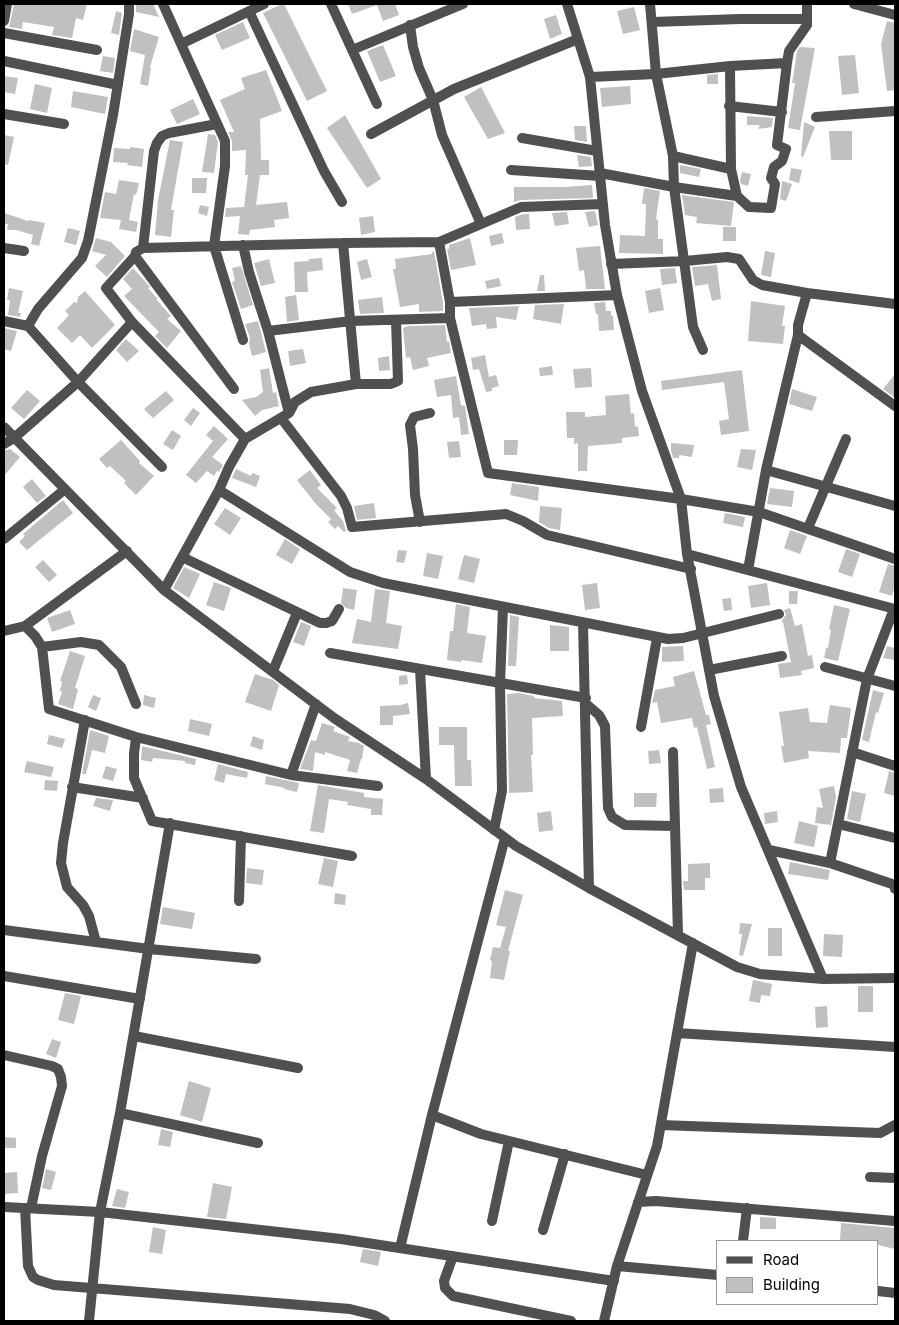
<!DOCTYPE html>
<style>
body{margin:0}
#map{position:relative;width:899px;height:1325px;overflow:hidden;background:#fff;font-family:Inter,sans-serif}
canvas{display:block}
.frame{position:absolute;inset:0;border:5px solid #000;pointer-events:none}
.legend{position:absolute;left:716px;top:1240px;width:162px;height:65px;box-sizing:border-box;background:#fff;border:1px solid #999;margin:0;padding:6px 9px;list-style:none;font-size:15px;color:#000}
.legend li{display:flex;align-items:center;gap:10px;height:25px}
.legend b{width:25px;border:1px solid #999}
</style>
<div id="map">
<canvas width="899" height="1325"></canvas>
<div class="frame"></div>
<ul class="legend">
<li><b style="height:6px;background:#505050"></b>Road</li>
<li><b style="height:14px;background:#c0c0c0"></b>Building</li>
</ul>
</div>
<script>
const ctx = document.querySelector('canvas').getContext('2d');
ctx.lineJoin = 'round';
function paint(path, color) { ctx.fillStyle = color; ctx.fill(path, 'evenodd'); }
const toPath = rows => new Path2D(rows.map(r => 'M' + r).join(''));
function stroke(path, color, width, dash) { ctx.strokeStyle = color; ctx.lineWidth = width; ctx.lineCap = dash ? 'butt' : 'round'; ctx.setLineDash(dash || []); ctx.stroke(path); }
const building = toPath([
 [14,4,87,4,83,20,76,18,72,38,52,35,54,27,23,22,22,29,9,27],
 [136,4,153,4,159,17,136,12],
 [282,4,284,4,327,91,307,101,263,13],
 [348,4,395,4,399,15,383,21,377,5,352,14],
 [634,7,640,30,623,34,617,11],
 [116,11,122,13,119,35,111,33],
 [556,15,562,34,550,39,544,19],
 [887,21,895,23,895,90,887,91,881,44],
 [243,22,250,38,222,50,215,35],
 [134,29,159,37,150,67,151,68,148,86,140,84,145,55,130,51],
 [383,45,396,76,380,82,367,51],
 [800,47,815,48,800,130,788,128,795,83,792,83,794,71,797,51],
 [855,55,859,93,842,95,838,56],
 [103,56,115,58,113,73,100,71],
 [266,70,282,111,260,119,261,160,269,160,269,175,260,175,256,205,287,202,289,218,274,220,275,227,250,230,249,235,238,234,240,216,225,217,226,208,244,207,248,175,245,175,246,150,232,151,232,141,228,132,234,132,220,100,245,89,241,78],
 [718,74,718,84,707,84,707,75],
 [4,76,18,78,15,94,4,92],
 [35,84,52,88,47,113,30,109],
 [630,86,631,104,602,107,600,88],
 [481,87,505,133,488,139,464,97],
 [73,91,108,97,105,114,71,107],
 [193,99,200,114,177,124,170,110],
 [345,115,381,179,367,188,327,128],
 [747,116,773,118,772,127,758,129,760,125,747,125],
 [804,122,815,127,803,157,801,156],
 [574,126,586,126,587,142,575,140],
 [829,131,852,131,852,160,831,160],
 [208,134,215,135,218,142,214,173,202,172],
 [4,135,14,137,8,165,4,164],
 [170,140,183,142,171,210,174,210,171,237,155,235,158,200],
 [130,147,144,149,142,167,127,165,128,163,113,162,114,148,130,149],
 [577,155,591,157,592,166,579,167],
 [680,165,701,169,699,177,680,173],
 [791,168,802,170,799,183,789,180],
 [742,172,751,174,748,186,741,184,740,180],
 [192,178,207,178,206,193,192,193],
 [119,180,139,183,136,195,134,194,129,220,138,222,136,232,119,229,121,220,100,218,105,192,116,194],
 [782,181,792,184,786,201,780,199],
 [592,185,593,198,521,200,514,202,514,187,565,187],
 [644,188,660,191,656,219,658,220,658,239,663,239,663,254,619,253,620,235,645,236,646,204,642,204],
 [682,195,734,202,731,226,696,223,697,217,685,215],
 [200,205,209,207,207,216,198,213],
 [595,211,598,225,589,227,585,212],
 [567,212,569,224,555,226,552,213],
 [4,213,28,221,29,220,45,223,39,246,31,244,33,235,16,230,7,230,8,224,4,224],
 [523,214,529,214,530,229,516,230,515,217],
 [373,216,375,232,361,235,359,218],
 [723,227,736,227,736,241,723,241],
 [68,228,80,231,76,245,64,242],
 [502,233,504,243,491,246,489,236],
 [96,238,111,242,125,256,107,277,95,266,106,255,92,251],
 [470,238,476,265,451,270,447,249,449,249,449,245],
 [600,246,605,289,586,289,584,270,579,271,576,248],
 [434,251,443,303,443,311,419,312,419,304,400,307,393,269,396,269,395,259,432,254,432,252],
 [765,251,775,253,771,277,761,275],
 [322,258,323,270,307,272,308,292,295,292,294,262,309,261,309,259],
 [269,259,275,283,261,286,254,263],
 [367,259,372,277,361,280,357,262],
 [717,265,721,299,712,301,708,284,695,286,692,267],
 [241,266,253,305,241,309,232,282,235,281,232,268],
 [133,268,144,280,150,287,148,288,158,299,156,299,171,316,167,319,181,331,167,348,155,336,159,332,124,296,132,289,123,279],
 [675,268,677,283,662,285,660,269],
 [540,275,544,275,545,291,537,291],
 [499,278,501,286,487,289,485,281],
 [9,288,23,291,18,313,21,313,20,317,8,315,10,300,7,300],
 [660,288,664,310,649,313,645,291],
 [85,291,115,325,92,348,80,335,72,343,57,328,69,315,65,311,74,302,77,303,78,297],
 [296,295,299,320,287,322,285,297],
 [382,297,384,313,360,314,358,300],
 [751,301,785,306,782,326,785,326,783,344,748,341],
 [605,302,606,311,611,311,611,316,613,315,614,330,599,331,598,314,596,314,594,303],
 [564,304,561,324,533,319,535,305],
 [519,306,516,320,496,317,497,328,487,329,486,324,472,326,469,308],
 [258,321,266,352,252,356,249,344,250,338,245,324],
 [445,325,447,342,449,341,451,353,427,358,429,366,413,370,410,357,406,358,403,328,408,326],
 [4,328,17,331,11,351,4,349],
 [126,339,139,351,127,362,116,350],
 [303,349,306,363,290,366,288,351],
 [485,355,489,377,496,375,499,386,492,388,492,391,486,392,479,369,473,370,471,358],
 [389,356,390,370,379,371,378,358],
 [552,366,553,375,540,376,539,368],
 [269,368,273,393,276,392,279,406,262,410,255,416,242,400,256,397,263,392,260,370],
 [591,368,592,387,575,388,573,369],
 [742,370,749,431,721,435,719,421,729,419,724,382,662,390,661,381],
 [895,374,895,398,883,389],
 [456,376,461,405,465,406,469,434,461,435,459,417,453,418,451,395,437,397,434,380],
 [792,389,817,397,812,411,789,404],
 [27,390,40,401,24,419,11,408],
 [166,391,174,400,153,418,144,409],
 [629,394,631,414,634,413,635,427,638,426,639,436,622,438,622,443,588,446,587,471,578,471,578,443,574,444,574,438,567,438,566,412,585,412,585,417,606,415,605,396],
 [193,408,200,413,191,426,184,420],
 [214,426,228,439,212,457,223,465,219,472,217,471,214,476,207,471,196,483,186,475,213,441,206,435],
 [172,430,181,436,173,450,163,444],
 [121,440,140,461,139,463,154,476,136,495,124,483,126,481,110,466,107,468,99,459],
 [504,440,518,440,517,455,504,455],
 [459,441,461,457,449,458,447,442],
 [671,443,694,445,692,457,679,455,679,458,673,458,671,450],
 [10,449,20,457,4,476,4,451],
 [741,449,756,450,752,470,737,467],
 [236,469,251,476,252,473,260,476,256,487,232,478],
 [310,470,321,485,317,488,337,508,334,510,343,521,346,531,344,532,338,526,335,529,328,522,331,519,315,503,297,480],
 [32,479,46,496,37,503,23,487],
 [512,483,539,487,538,501,510,495],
 [770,488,794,491,792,507,767,504],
 [63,500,73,513,27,550,19,542,25,536,23,534],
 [374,503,376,518,357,520,354,506],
 [540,506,562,508,560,530,549,528,539,522],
 [225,508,241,518,230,535,214,524],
 [725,513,745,517,743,527,723,523],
 [790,530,807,536,800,554,784,548],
 [285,539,300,549,292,564,276,555],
 [846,549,860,554,852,577,838,572],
 [398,550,407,551,404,563,396,562],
 [427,553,443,556,438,579,423,576],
 [464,555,480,559,474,583,458,579],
 [43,560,57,575,49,582,35,567],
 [888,564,895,566,895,586,892,596,879,592],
 [184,567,200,574,189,598,173,588],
 [214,582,231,588,224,611,206,605],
 [597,583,600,608,585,610,582,585],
 [767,583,770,605,751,608,748,586],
 [343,588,357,590,354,610,346,608,341,603],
 [375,589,390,591,386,623,402,626,398,649,352,643,357,619,371,622],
 [789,591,798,591,797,604,789,604],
 [731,598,732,610,724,611,722,599],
 [456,604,470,607,467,633,486,636,482,663,461,660,461,662,447,660,450,631,453,631],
 [834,605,850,609,838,661,824,658,826,648,828,648,831,630,829,629],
 [790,608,795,626,802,624,808,656,812,655,814,668,801,671,802,675,780,678,778,664,791,662,783,622,781,621,786,615,784,610],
 [70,610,75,624,52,632,47,618],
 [510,615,519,617,516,666,508,666],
 [301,622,311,626,304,646,293,642],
 [550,625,569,627,569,651,550,651],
 [683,646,684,661,662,662,662,647],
 [887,646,895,648,895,660,883,658],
 [70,651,85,656,75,688,78,689,73,709,58,704,62,692,60,691,62,681,60,681],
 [694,671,706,715,709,715,711,724,706,725,715,767,707,769,697,727,694,728,692,718,661,723,657,702,652,703,655,690,675,686,673,677],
 [255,674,273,680,279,685,271,711,245,702],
 [407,675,408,684,399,685,399,676],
 [873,690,884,693,878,713,876,712,869,742,862,740],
 [519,693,534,696,534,698,562,701,563,716,532,718,533,755,531,755,533,792,509,793,507,694],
 [93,695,101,698,96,711,88,707],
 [144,695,156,698,154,708,143,705],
 [408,703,410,714,393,716,393,725,380,725,380,706,400,705],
 [830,705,851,708,847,738,841,738,840,753,808,751,809,758,784,763,781,746,784,746,779,712,808,708,810,722,827,723],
 [190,719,212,724,209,736,188,731],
 [322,723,335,727,333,731,350,737,348,741,359,743,364,746,362,759,361,759,357,773,347,771,350,760,325,752,325,755,315,752,313,771,300,769,311,740,316,741],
 [439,727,467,727,467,760,471,760,472,786,455,786,454,745,439,745],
 [90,730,109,736,105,753,92,750,86,774,82,774],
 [49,735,65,739,62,748,47,744],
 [253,736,264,740,262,750,250,746],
 [142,746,196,759,195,765,185,763,185,761,153,758,152,762,141,760],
 [659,750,661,763,649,764,648,751],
 [27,761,54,767,51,777,24,772],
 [218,764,248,772,247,778,226,774,224,783,214,780],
 [106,766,117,769,113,781,102,778],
 [889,771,895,773,895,796,884,793],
 [266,776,299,783,297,792,284,789,285,788,265,784],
 [45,780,58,781,57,791,44,790],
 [318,785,364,793,364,797,383,799,382,815,371,815,371,809,347,805,348,802,329,799,324,833,310,831],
 [834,786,836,797,831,825,815,823,817,807,823,808,819,789],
 [723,788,724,802,710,803,709,789],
 [852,791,866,794,860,822,847,819],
 [634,793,657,793,656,807,634,807],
 [96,798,113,800,110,811,93,806],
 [551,811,553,830,539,832,537,813],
 [777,811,778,822,765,824,764,813],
 [799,821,818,826,814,847,794,843],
 [324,858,338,861,333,887,318,884],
 [790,862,830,870,828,880,788,874],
 [710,863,710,878,705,878,705,890,684,890,683,881,688,881,688,864],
 [247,868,264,870,262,885,246,883],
 [505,890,523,895,508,951,510,951,504,980,490,978,492,961,490,960,493,947,500,948,506,927,496,925],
 [335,893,346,895,345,905,334,904],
 [163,907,195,913,192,929,160,924],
 [740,923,752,924,743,956,739,955,742,934,739,934],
 [768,928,782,928,782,956,768,956],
 [824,934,843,935,842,957,823,956],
 [753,980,772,984,770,996,761,995,760,1003,749,1001],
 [858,986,873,986,873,1012,858,1012],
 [65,993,81,996,74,1024,58,1020],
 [827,1006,828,1027,816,1028,815,1007],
 [52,1039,61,1042,56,1058,46,1054],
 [189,1081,211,1088,202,1122,180,1115],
 [161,1129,173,1132,170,1147,158,1145],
 [4,1137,16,1138,16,1148,4,1148],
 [46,1169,56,1172,51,1190,42,1188],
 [17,1172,18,1193,4,1194,4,1173],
 [213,1183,232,1187,226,1219,207,1217],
 [117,1189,129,1192,125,1208,112,1206],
 [760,1217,776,1218,776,1229,760,1229],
 [841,1223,895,1228,895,1249,878,1245,878,1241,840,1241],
 [153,1227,166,1230,162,1254,149,1252],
 [363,1249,381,1252,378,1266,360,1262]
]);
const minor = toPath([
 [129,4,129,14,113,115,88,241,82,258,38,309,28,326,78,382,162,467],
 [163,4,181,44],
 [331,4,377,104],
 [567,4,590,77,656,74,730,66,787,63,789,51,807,25,807,4],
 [650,4,656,74,673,156,674,187,693,327,703,350],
 [854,4,895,15],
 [249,11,324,171,342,202],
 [4,21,7,4],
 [652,22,740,19,807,19],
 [410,25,413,47,419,68,433,100,442,135,481,224],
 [4,33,97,50],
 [352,50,463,4],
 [4,61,118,85],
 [730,66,731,169,737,196],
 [590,77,605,225,617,295,642,391,681,499,687,554,714,696,741,787,823,979,895,978],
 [729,106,782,112],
 [4,114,64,124],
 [816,117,895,111],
 [371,134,454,89,578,39],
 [522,138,597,151],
 [673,156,731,169],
 [511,170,600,176],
 [600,173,674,187,737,196,749,207,771,208,775,184,771,178,774,167,782,161,786,149,777,145,787,63],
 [439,242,450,302,450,318,488,473,681,499,759,512,895,559],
 [243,245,249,272,268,331,351,321,450,318],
 [4,248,24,251],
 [143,248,154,151,157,143,162,136,169,133,217,124],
 [135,256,234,389],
 [611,264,685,261,727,257,739,259,753,280,762,285,807,293,895,304],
 [450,302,617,295],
 [4,321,28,326],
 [268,331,289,413],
 [798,335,895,406],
 [243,340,214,246,225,166,225,141,181,44,264,4],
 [356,384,391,384,398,381,396,320],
 [281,418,341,496,347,508,352,527,506,514,523,521,547,535,691,569],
 [4,427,164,590,334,718,426,779,516,846,589,888,737,967,760,974,823,979],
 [245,439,132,322,106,288,135,256,136,252,143,248,343,243,439,242,521,207,603,204],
 [4,444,14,438,78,382,132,322],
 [766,470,895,506],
 [219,490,350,572,383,583,668,639,683,638,779,614],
 [420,522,415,495,413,449,410,425,414,417,430,413],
 [808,528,846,439],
 [4,539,64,490],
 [687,554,895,609],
 [182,557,320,623,326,623,332,621,339,609],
 [748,570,766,470,798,335,798,325,807,293],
 [164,590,219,490,229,467,245,439,289,413,295,402,311,392,356,384,343,243],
 [583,623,589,888],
 [25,626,35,636,42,647,49,709,136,737,291,775,378,786],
 [4,631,25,626,127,551],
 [42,647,81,642,99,645,121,667,136,704],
 [330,653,586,698],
 [825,667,895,686],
 [420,669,426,779],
 [709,670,782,656],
 [273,671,297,613],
 [585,703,599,715,605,726,608,808,612,817,625,825,675,826],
 [85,720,63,843,61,863,67,887,83,905,89,916,96,942],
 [641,727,657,638],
 [136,737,134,754,134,778,152,821,352,856],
 [673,752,678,935],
 [852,752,895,766],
 [291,775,316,704],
 [72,787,143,798],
 [838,824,895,838],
 [494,830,502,791,500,684,503,607],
 [769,850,830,863,867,679,894,609],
 [830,863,895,885,895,889],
 [239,901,241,836],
 [4,930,149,949,256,959],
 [4,976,140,999],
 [677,1033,895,1047],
 [134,1036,298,1068],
 [4,1055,52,1066,58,1069,61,1077,62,1086,42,1156,31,1208],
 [120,1113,258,1143],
 [432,1115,481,1134,647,1175],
 [661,1125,880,1133,895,1125],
 [870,1177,895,1178],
 [638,1202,656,1201,895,1221],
 [4,1207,100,1212,341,1239,614,1281],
 [25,1208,28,1266,33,1277,38,1280,54,1285,350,1309,374,1315,385,1321],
 [492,1221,509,1141],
 [543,1230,565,1154],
 [743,1241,747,1208],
 [400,1248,432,1115,505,838],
 [453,1256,444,1281,445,1288,453,1296,571,1321],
 [617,1266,718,1275],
 [878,1291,895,1293],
 [89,1321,100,1212,120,1113,170,823],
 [604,1321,617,1266,657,1146,693,943]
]);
paint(building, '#c0c0c0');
stroke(minor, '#505050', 10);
</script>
